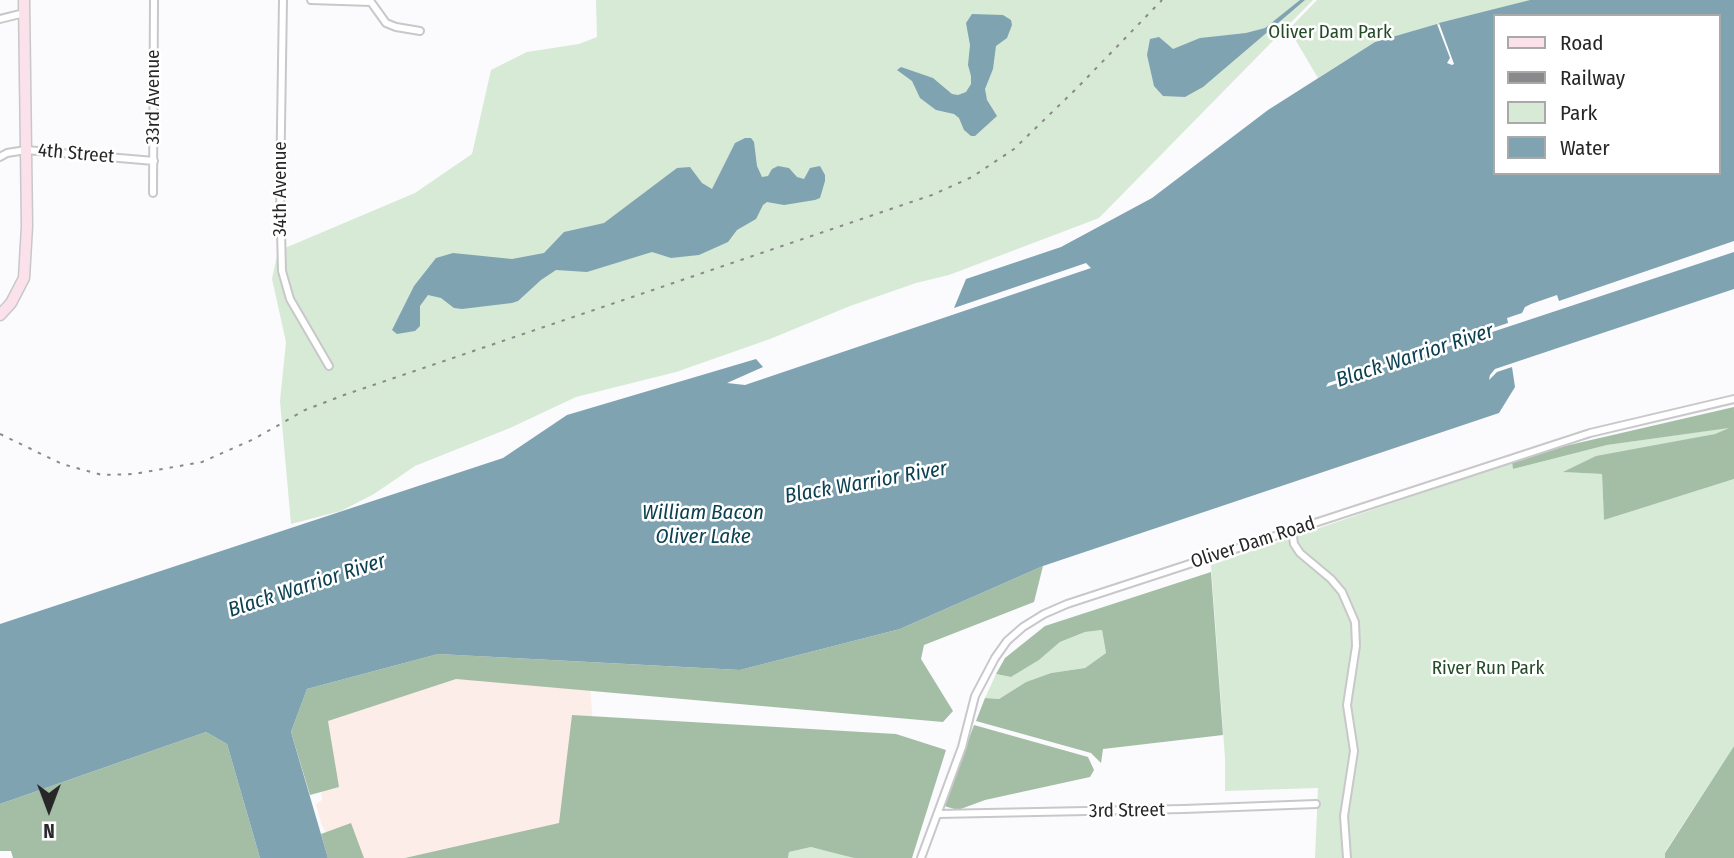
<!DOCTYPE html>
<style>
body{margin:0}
#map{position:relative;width:1734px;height:858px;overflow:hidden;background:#fbfafd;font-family:"Fira Sans Condensed",sans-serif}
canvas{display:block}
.legend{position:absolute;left:1493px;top:14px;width:228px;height:161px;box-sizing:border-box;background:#fff;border:2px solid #a9a9a9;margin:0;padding:9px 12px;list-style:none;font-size:21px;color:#272728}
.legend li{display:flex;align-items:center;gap:14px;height:35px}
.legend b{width:35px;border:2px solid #a9a9a9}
.north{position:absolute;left:14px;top:774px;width:70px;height:70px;-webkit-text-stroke:5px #fff;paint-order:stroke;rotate:180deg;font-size:19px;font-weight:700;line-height:28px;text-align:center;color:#272728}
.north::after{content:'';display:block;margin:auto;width:24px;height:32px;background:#272728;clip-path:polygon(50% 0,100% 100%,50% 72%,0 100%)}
</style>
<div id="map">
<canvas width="1734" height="858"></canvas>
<ul class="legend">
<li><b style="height:9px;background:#fbe2ea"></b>Road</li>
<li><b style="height:9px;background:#8a898b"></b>Railway</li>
<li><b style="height:19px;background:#d6ead6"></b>Park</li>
<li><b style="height:19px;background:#80a3b2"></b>Water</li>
</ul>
<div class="north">N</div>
</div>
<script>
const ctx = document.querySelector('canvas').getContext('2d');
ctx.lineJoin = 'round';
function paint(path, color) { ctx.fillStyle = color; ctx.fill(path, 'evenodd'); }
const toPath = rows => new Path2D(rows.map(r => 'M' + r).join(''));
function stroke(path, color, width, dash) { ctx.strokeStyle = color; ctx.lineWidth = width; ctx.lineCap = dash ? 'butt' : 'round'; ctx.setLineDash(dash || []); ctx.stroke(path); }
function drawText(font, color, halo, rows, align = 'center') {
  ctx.font = font + ' "Fira Sans Condensed",sans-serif'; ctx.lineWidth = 5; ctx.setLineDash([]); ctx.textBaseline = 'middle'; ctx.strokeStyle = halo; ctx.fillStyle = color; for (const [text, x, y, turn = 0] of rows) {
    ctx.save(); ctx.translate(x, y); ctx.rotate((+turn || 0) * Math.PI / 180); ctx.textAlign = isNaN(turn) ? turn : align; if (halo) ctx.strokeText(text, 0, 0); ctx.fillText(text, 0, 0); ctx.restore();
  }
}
const industrial = toPath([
 [441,649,589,673,602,839,520,858,338,858,321,823,316,804,322,800,314,696]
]);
const green = toPath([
 [596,0,1313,0,1099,218,949,275,916,283,850,306,770,339,676,372,576,397,510,428,415,466,374,494,341,511,291,524,280,401,286,342,272,279,278,251,415,193,472,154,491,70,527,52,579,44,597,37],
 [1317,0,1530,0,1375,42,1318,78,1289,29],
 [1733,427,1715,434,1565,472,1602,474,1604,520,1734,479,1734,746,1665,852,1665,858,1315,858,1318,788,1225,791,1225,758,1211,565,1512,462,1513,469,1607,445],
 [1102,630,1106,653,1085,668,1051,673,1026,682,999,699,985,698,996,674,1011,677,1039,660,1060,642,1085,632],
 [811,847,831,851,854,858,788,858,789,852]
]);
const forest = toPath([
 [1734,407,1734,479,1604,520,1602,474,1563,472,1596,456,1715,434,1729,428,1607,445,1513,469,1512,462,1565,446],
 [1043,566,1034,602,924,645,921,659,953,711,943,722,456,679,328,721,339,787,310,795,291,732,307,689,438,654,740,670,900,629],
 [1211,572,1223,735,1103,749,1101,763,1091,753,976,721,985,698,999,699,1026,682,1051,673,1085,668,1106,653,1102,630,1085,632,1060,642,1039,660,1011,677,996,674,1005,658,1045,626],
 [572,715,896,734,946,750,912,858,854,858,811,847,789,852,788,858,405,858,559,823],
 [974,725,1088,757,1094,770,1090,777,985,800,958,810,944,806],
 [206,732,227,744,260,858,13,858,11,851,0,851,0,804],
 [1734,746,1734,858,1665,858,1665,853],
 [351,823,364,858,328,858,321,834]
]);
const water = toPath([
 [1300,0,1305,0,1203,87,1185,97,1163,96,1154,86,1147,55,1150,39,1159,37,1173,49,1200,38,1246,33,1265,28],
 [1530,0,1734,0,1734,241,1559,301,1557,295,1531,304,1525,307,1522,313,1507,318,1508,323,1328,383,1326,387,1734,252,1734,289,1495,369,1490,375,1489,380,1497,372,1512,367,1515,387,1499,413,1043,566,900,629,740,670,438,654,307,689,291,732,328,858,260,858,227,744,206,732,0,804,0,624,503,458,567,415,756,359,763,367,727,383,745,385,1091,268,1086,263,954,308,966,279,1061,247,1152,198,1268,110,1375,42,1437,24,1450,58,1447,63,1452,65,1454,64,1439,23],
 [1494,16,1718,16,1718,173,1494,173],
 [972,14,1003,15,1011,20,1012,25,1007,38,996,46,993,69,985,89,987,100,997,116,975,136,971,136,964,130,959,118,954,114,936,110,920,98,912,81,897,70,901,67,933,78,952,94,958,95,966,92,971,84,971,76,968,65,970,45,966,23],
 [745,138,751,138,754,142,757,166,762,177,768,176,772,169,778,166,789,168,797,177,804,179,810,168,820,166,825,175,825,181,820,198,815,200,784,205,767,202,763,205,756,219,737,230,728,242,699,255,671,258,652,252,587,272,556,270,541,280,518,301,512,303,462,309,454,308,441,298,428,295,420,306,420,326,415,331,397,334,392,330,414,286,436,258,453,253,512,259,544,253,564,232,604,223,677,168,690,167,702,183,712,189,735,143]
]);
const street = toPath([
 [283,0,280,190,282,271,290,299,329,366],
 [311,0,371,2,386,23,396,27,420,31],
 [0,19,24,13],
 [0,157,7,153,26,150,154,161],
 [153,193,154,0],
 [1292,530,1294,544,1300,553,1331,579,1342,592,1355,622,1356,646,1347,705,1354,751,1344,816,1347,858],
 [938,814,1184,809,1316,804],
 [921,858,962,747,975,696,995,658,1007,641,1023,627,1044,614,1067,604,1590,433,1734,399]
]);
const secondary = toPath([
 [0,315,11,303,24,278,27,226,24,0]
]);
const rail = toPath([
 [0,434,62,464,102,475,134,474,202,462,254,439,305,410,344,395,932,195,972,177,1014,149,1077,88,1162,0]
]);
const parkNames = [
 ["Oliver Dam Park",1330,33],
 ["River Run Park",1488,669]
];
const streetNames = [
 ["33rd Avenue",154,97,-90],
 ["4th Street",76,154,5],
 ["34th Avenue",281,189,-90],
 ["Oliver Dam Road",1253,543,-18],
 ["3rd Street",1127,811,-1]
];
const waterNames = [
 ["Black Warrior River",1415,356,-18],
 ["Black Warrior River",866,483,-10],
 ["William Bacon",703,513],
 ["Oliver Lake",703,537],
 ["Black Warrior River",307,586,-18]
];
paint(industrial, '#fcede8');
paint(green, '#d6ead6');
paint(forest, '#a4bea5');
paint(water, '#80a3b2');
stroke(street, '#c8c7ca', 10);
stroke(secondary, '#c8c7ca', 13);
stroke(street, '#fff', 6);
stroke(secondary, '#fbe2ea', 10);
stroke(rail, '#8a898b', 2, [3.5, 7]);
drawText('19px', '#244b28', '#fff', parkNames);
drawText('19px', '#272728', '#fff', streetNames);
drawText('italic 21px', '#0c4151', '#fff', waterNames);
</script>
